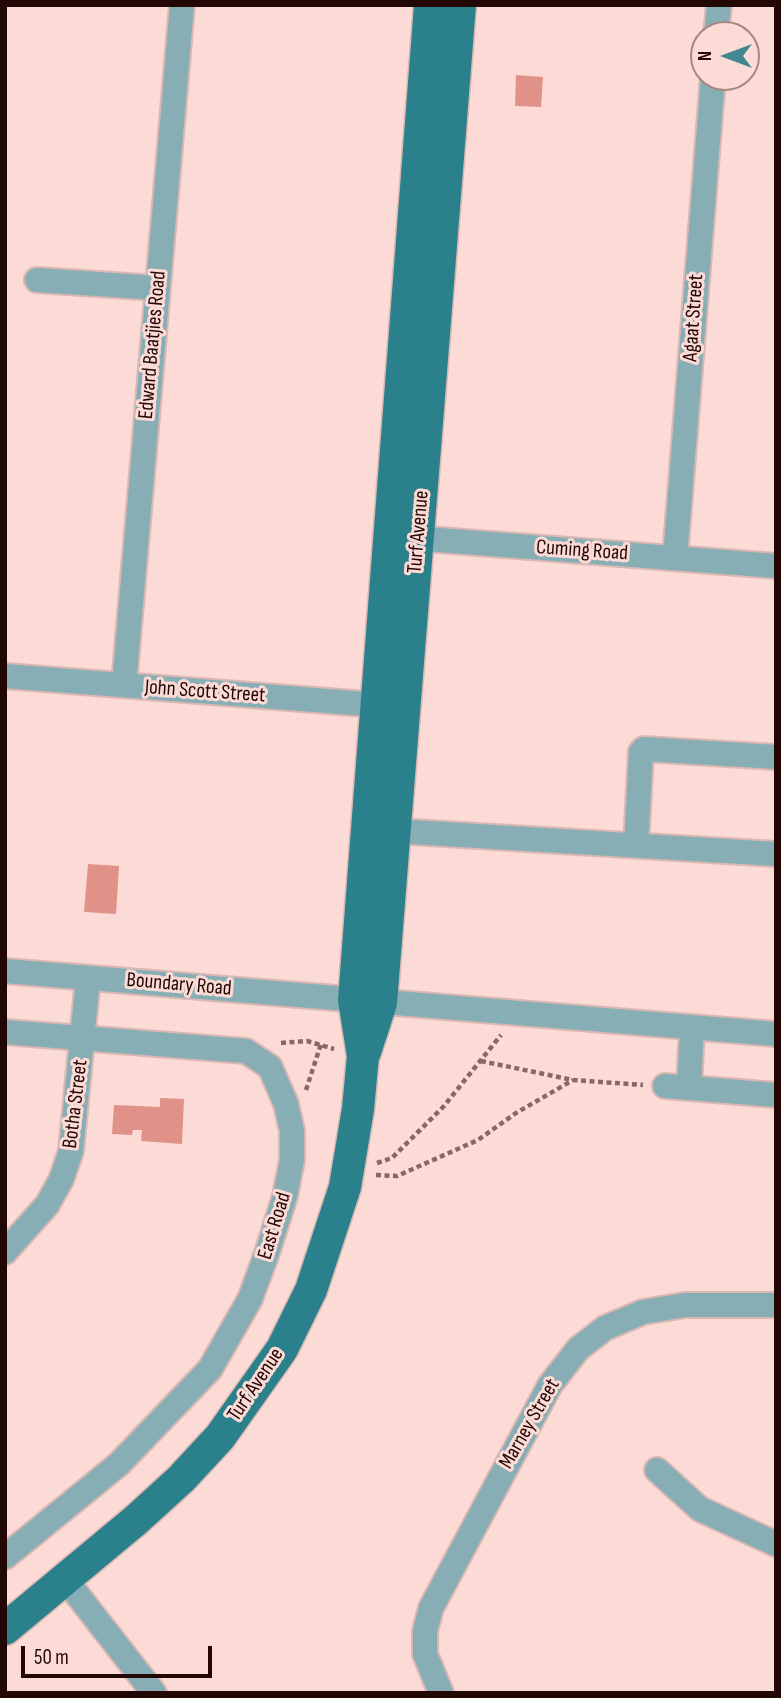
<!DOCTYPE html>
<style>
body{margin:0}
#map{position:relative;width:781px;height:1698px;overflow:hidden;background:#fcdad5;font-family:"Sofia Sans Condensed",sans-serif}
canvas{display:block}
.frame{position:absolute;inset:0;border:7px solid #220705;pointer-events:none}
.north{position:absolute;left:690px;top:21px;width:70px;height:70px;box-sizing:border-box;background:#fcdad5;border:2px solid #a58682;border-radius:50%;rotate:270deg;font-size:19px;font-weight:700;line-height:28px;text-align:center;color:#220705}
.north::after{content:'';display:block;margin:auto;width:24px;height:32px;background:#428892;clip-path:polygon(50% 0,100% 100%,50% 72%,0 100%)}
.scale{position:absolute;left:21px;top:1646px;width:191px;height:32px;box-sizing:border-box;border:4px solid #220705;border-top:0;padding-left:9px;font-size:21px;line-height:24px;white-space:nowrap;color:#220705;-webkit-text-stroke:5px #fcdad5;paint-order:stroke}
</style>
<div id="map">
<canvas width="781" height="1698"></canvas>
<div class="frame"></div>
<div class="north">N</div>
<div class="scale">50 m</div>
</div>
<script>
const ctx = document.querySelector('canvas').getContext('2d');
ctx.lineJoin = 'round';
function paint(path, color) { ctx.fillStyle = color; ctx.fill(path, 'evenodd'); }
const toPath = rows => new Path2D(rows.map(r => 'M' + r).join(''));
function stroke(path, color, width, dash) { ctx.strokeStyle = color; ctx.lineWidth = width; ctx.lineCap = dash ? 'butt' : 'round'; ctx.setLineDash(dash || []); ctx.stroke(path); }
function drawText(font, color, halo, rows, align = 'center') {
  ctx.font = font + ' "Sofia Sans Condensed",sans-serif'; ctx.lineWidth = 6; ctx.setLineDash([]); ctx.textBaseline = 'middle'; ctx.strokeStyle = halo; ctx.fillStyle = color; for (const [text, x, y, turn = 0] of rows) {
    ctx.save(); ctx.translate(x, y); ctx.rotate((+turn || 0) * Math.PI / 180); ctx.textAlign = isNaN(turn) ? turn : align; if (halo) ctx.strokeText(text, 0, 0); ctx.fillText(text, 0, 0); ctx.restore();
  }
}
const building = toPath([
 [516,75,543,77,541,107,515,106],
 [88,864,119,866,116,914,84,912],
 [160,1098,184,1099,182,1144,141,1141,142,1130,133,1130,132,1135,112,1134,114,1105,160,1107]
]);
const path = toPath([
 [281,1043,307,1041,334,1049],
 [481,1061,573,1080,643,1085],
 [306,1090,321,1044],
 [377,1163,392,1158,444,1106,501,1035],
 [376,1175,397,1176,478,1140,516,1113,573,1080]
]);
const minor = toPath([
 [716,35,719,5],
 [37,280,158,288],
 [400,537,776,566],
 [675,558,713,77],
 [5,676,392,706],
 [124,685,182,5],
 [395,831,776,854],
 [636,845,641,752,644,749,776,757],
 [5,971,776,1034],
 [5,1032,246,1051,270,1067,286,1104,292,1131,292,1160,285,1196,267,1253,250,1299,210,1369,119,1464,5,1557],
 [665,1086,776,1095],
 [689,1088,692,1027],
 [5,1252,47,1205,61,1180,71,1151,88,978],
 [657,1470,700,1509,776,1544],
 [65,1579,154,1693],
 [441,1693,425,1654,425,1631,431,1608,550,1385,578,1349,605,1328,643,1312,685,1305,776,1305]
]);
const major = toPath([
 [365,1052,381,1003,460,5],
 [5,1629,136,1520,181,1479,220,1437,282,1349,311,1290,345,1187,358,1109,363,1056,354,1000,430,5]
]);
const streetNames = [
 ["Agaat Street",694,318,-86],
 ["Edward Baatjies Road",153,345,-85],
 ["Turf Avenue",419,532,-85],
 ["Cuming Road",582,551,4],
 ["John Scott Street",205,692,4],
 ["Boundary Road",179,985,5],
 ["Botha Street",76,1104,-83],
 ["East Road",275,1226,-73],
 ["Turf Avenue",256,1385,-56],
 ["Marney Street",530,1424,-60]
];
paint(building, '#e09289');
stroke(minor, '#d9b8b4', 28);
stroke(major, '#d9b8b4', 35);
stroke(path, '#866865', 4.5, [5, 3.5]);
stroke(minor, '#87aeb4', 24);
stroke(major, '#2b818b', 32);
drawText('21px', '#220705', '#fcdad5', streetNames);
</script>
